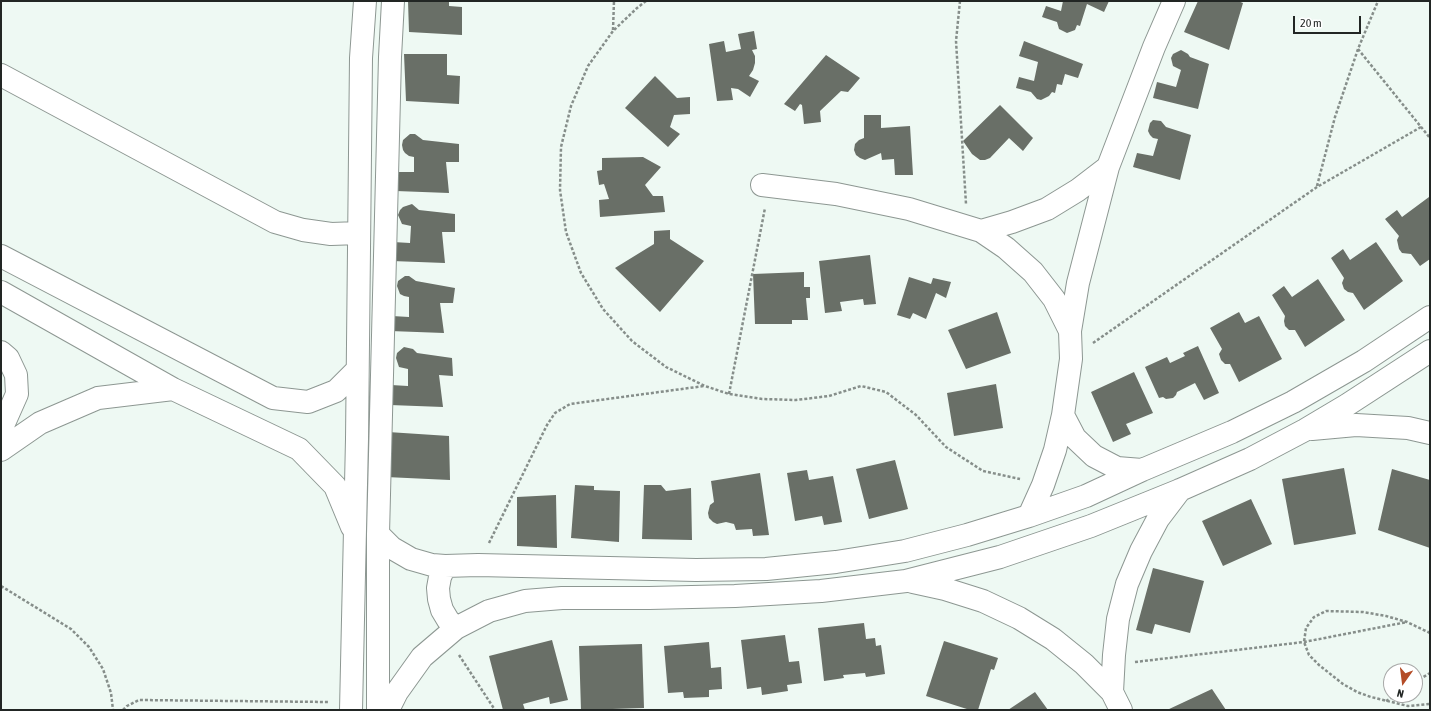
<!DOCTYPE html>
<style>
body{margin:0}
#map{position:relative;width:1431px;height:711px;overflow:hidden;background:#eef9f3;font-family:"Asap Condensed",sans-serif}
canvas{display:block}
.frame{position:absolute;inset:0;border:2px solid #222624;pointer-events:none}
.north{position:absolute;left:1383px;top:663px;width:40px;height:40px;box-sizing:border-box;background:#fff;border:1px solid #a7a8a7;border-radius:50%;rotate:194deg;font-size:11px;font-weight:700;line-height:16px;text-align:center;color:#222624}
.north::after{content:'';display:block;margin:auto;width:14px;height:18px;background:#b44c27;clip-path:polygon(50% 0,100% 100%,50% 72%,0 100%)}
.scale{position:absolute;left:1293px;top:16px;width:68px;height:18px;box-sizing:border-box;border:2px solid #222624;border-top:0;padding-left:5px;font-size:12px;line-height:14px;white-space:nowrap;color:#222624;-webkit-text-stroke:3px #fff;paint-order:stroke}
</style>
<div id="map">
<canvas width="1431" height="711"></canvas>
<div class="frame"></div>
<div class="north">N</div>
<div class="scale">20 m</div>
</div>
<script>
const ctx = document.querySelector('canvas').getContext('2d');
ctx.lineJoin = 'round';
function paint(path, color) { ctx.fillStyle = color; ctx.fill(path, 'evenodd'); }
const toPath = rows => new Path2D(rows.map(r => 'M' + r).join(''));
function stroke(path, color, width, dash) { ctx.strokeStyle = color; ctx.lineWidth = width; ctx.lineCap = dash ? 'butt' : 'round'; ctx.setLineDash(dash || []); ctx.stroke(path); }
const building = toPath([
 [408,1,449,1,449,6,462,7,462,35,409,32],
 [1063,1,1109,1,1104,12,1087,4,1080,26,1077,25,1075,30,1067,33,1059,29,1057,22,1042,17,1046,6,1061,11],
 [1198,1,1238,1,1243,3,1229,50,1184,32],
 [754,31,757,49,752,50,755,56,755,63,753,70,749,76,759,81,750,97,738,89,731,88,733,100,717,101,709,44,724,41,726,52,741,49,738,34],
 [1024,41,1083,64,1078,78,1065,74,1062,85,1057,84,1055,93,1052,92,1049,96,1041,100,1037,99,1031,92,1016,88,1019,77,1034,81,1038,62,1019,56],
 [1181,50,1188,54,1190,57,1209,64,1198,109,1153,98,1157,82,1176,87,1181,70,1173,66,1171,58,1173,54],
 [404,54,447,54,447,75,460,76,459,104,406,101],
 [826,55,860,78,848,92,841,91,820,111,821,122,804,124,802,105,800,104,795,111,784,104],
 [655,76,677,98,690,97,690,114,674,115,670,127,680,134,668,147,625,108],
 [1000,105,1033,138,1023,151,1009,138,990,158,985,160,980,160,972,154,963,141],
 [864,115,881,115,881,128,910,126,913,175,895,175,894,159,882,160,881,153,865,160,860,158,856,155,854,150,855,144,859,140,864,138],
 [1153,120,1161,121,1166,127,1191,135,1180,180,1133,167,1137,153,1153,156,1158,139,1153,138,1150,135,1148,131,1150,123],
 [410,134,415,134,423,140,459,144,459,162,446,162,449,193,396,191,397,172,414,172,414,157,409,156,405,153,403,150,402,145,403,140],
 [643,157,661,167,645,185,653,196,663,196,665,212,600,217,599,200,609,199,604,184,599,185,597,171,602,170,602,158],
 [1429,197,1430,199,1430,259,1420,266,1411,254,1402,253,1399,249,1397,240,1399,236,1385,219,1397,210,1402,217],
 [412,204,419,210,455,214,455,232,442,232,445,263,392,261,393,242,410,243,411,226,402,224,398,215,400,210,403,207],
 [670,230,670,239,704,261,660,312,615,268,654,244,654,231],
 [1376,242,1403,281,1364,310,1353,293,1348,292,1344,289,1342,283,1344,278,1331,258,1343,249,1350,260],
 [870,255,876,304,864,305,863,299,840,302,842,311,825,313,819,261],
 [804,272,804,287,810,287,810,298,806,298,808,320,792,320,792,324,755,324,753,274],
 [405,276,409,276,416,281,455,288,453,303,440,303,444,333,390,331,392,316,409,317,409,297,404,296,400,294,397,286,398,281],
 [909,277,931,284,933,278,951,282,946,298,936,293,926,319,913,313,910,319,897,315],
 [1318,279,1345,320,1305,347,1295,330,1289,330,1285,326,1284,321,1285,316,1272,295,1284,286,1292,297],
 [997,312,1011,353,966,369,948,330],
 [1239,312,1245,323,1259,316,1282,359,1239,382,1230,364,1225,364,1221,360,1219,354,1222,349,1210,328],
 [1198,346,1219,393,1204,400,1195,383,1177,392,1176,395,1173,398,1166,399,1163,397,1159,398,1145,367,1167,357,1170,363,1185,356,1183,353],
 [404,347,413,349,417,353,452,358,453,376,439,375,443,407,390,405,391,385,408,386,408,369,399,367,396,358,397,353],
 [1134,372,1153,413,1126,424,1131,434,1113,442,1091,392],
 [996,384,1003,428,954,436,947,393],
 [388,432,449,436,450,480,386,477],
 [895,460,908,509,869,519,856,469],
 [1344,468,1356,534,1294,545,1282,479],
 [1392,469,1430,480,1430,548,1378,530],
 [807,470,809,480,833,476,842,522,824,525,822,516,795,521,787,473],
 [760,473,769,535,753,536,752,529,736,530,734,524,726,522,717,524,713,522,709,518,708,513,710,505,714,502,711,481],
 [575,485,594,486,594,490,620,491,619,542,571,538],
 [644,485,661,485,666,491,691,488,692,540,642,539],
 [556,495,557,548,517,546,517,497],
 [1251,499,1272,544,1223,566,1202,521],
 [1153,568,1204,581,1190,633,1155,624,1152,634,1136,630],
 [864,623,866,639,875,638,876,646,881,645,885,674,866,677,865,673,843,675,844,678,824,681,818,628],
 [785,635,789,662,799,661,802,683,787,685,788,691,762,695,761,687,747,689,741,640],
 [552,640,568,700,550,704,549,697,523,704,525,710,503,710,489,656],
 [944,641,998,658,994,670,991,669,978,710,970,710,926,696],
 [709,642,711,668,721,667,722,689,709,690,709,697,684,698,683,692,668,693,664,646],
 [642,644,644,708,581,710,579,646],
 [1212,689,1226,710,1167,710],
 [1035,692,1048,710,1008,710]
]);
const path = toPath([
 [646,1,637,8,613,31,588,66,571,106,561,147,560,190,566,232,581,273,603,309,632,341,666,367,705,386,729,394,762,399,796,400,829,396,861,386,886,392,916,415,946,447,983,471,1020,479],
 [960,1,956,41,966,204],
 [613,30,614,1],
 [1358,49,1430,138],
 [1317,186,1335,117,1358,49,1378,1],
 [1093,343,1317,187,1421,127],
 [729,394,765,208],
 [489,543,547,425,555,413,570,404,704,386],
 [1,586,71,629,89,647,103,669,111,693,113,710],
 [1430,633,1407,622,1386,616,1363,612,1326,611,1314,617,1306,628,1304,642,1309,655,1319,665,1343,684,1357,692,1371,697,1408,706,1430,704],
 [459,655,495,710],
 [1135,662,1304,642,1407,622],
 [1415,682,1430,673],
 [1386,701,1396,695],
 [123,710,127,706,139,700,328,702]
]);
const minor = toPath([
 [1,75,275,222,303,230,331,234,359,233],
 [762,185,836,194,909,209,981,231,1006,248,1033,272,1054,299,1070,331],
 [981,231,1012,222,1047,209,1078,190,1108,167],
 [1,256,273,398,308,402,336,391,357,370],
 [1,292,173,389,299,449,335,486,352,527],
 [1,352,8,358,16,375,17,394,1,430],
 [1063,415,1075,438,1094,456,1117,468,1142,470],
 [1312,429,1356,425,1408,428,1430,433],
 [1,450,40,423,98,398,173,389],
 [1029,516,1043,485,1055,450,1063,415,1071,359,1070,331,1078,283,1108,167,1154,47,1174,1],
 [378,534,392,548,411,559,432,565,445,566,478,565,696,570,766,569,836,562,905,551,967,535,1029,516,1086,496,1142,470,1232,432,1293,402,1364,361,1430,317],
 [445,566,440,577,438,588,439,599,442,610,448,620,456,628],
 [913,582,945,589,983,601,1019,618,1053,639,1084,664,1112,692,1121,710],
 [1112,692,1114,655,1118,619,1127,584,1141,551,1158,519,1180,490],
 [351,710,357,439,361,58,365,1],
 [378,710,378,534,390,57,393,1],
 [388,710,397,692,422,657,456,628,489,611,525,601,562,598,649,598,735,596,821,591,906,581,1000,557,1091,526,1180,490,1250,459,1305,430,1347,405,1430,351]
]);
paint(building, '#696f67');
stroke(minor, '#8d9792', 24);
stroke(path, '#868e8a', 2.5, [3, 2]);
stroke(minor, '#fff', 22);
</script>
